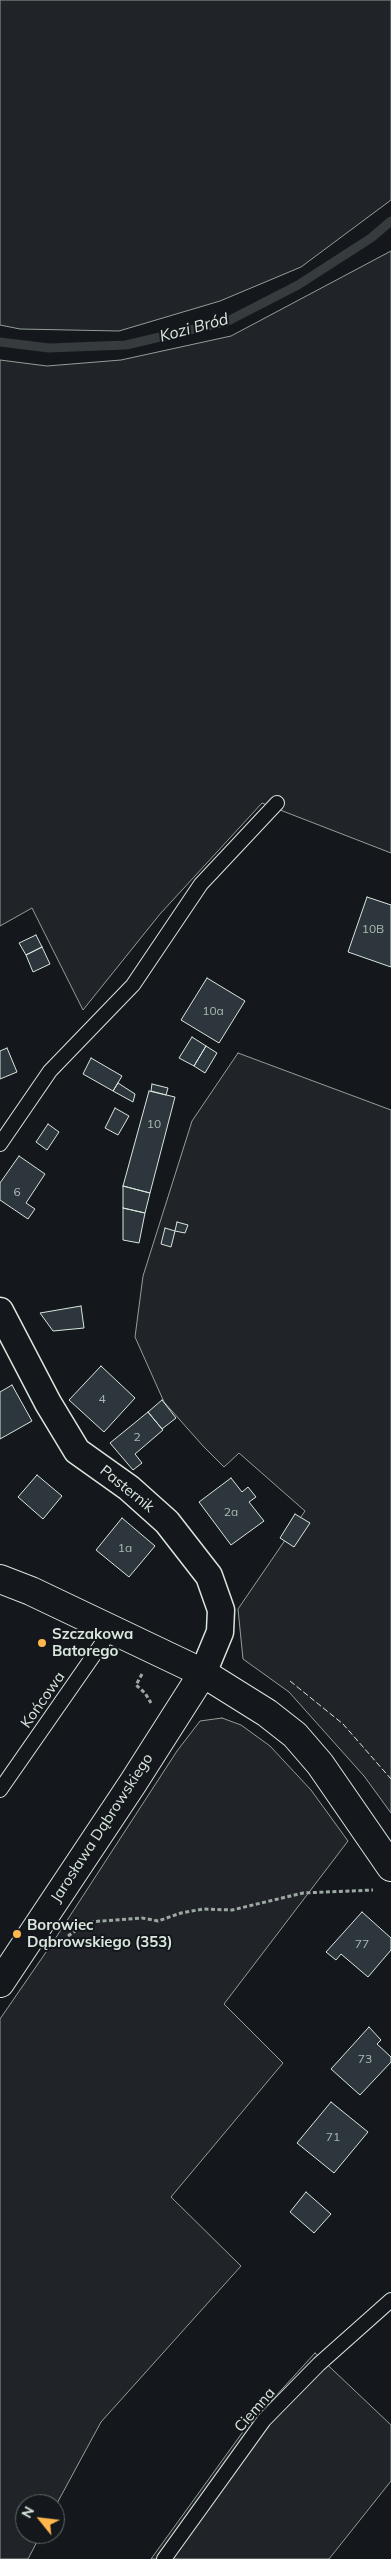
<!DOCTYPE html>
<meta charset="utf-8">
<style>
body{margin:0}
#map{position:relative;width:391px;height:2559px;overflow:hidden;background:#14181c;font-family:Mulish,sans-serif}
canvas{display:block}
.north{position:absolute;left:15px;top:2494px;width:50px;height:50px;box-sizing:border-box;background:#14181c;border:1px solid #626a69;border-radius:50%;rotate:299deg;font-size:14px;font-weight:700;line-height:20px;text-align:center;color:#d8e6dc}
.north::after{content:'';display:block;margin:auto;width:18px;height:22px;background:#ffb74d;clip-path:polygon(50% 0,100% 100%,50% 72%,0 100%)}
</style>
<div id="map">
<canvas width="391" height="2559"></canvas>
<div class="north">N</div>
</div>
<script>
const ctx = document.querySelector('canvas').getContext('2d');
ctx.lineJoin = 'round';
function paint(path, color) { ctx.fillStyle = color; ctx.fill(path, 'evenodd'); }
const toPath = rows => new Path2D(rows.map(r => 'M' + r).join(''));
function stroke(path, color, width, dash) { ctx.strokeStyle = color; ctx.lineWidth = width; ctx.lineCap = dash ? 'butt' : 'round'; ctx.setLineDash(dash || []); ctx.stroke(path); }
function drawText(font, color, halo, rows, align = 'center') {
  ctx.font = font + ' Mulish,sans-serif'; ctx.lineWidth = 4; ctx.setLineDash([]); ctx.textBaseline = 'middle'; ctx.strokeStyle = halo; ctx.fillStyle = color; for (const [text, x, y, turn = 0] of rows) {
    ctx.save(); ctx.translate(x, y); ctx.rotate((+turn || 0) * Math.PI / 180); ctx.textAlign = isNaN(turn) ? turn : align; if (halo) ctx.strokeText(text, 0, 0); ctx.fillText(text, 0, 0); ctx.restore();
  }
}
const green = toPath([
 [0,0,391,0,391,200,301,267,220,301,119,331,20,329,0,325,0,0],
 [391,251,391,853,262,803,160,914,83,1010,32,908,0,926,0,360,47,366,121,360,231,336,391,251],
 [238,1053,391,1110,391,1813,364,1776,289,1692,243,1659,238,1609,305,1511,239,1453,224,1467,203,1446,164,1402,135,1337,143,1276,192,1121,238,1053],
 [222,1718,241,1725,270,1746,311,1790,348,1841,224,2004,283,2063,171,2197,241,2266,101,2422,55,2507,55,2504,25,2504,25,2534,41,2534,28,2559,0,2559,0,2019,53,1942,177,1751,200,1721,222,1718],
 [315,2353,391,2425,391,2481,329,2559,151,2559,242,2433,315,2353]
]);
const stream = toPath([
 [0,342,49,348,126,345,228,321,298,285,371,238,391,221]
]);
const building = toPath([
 [367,897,391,905,391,967,348,952,367,897],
 [36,935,42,947,26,955,19,943,36,935],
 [42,947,50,964,33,972,26,955,42,947],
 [207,978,245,1001,219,1043,181,1020,207,978],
 [192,1037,206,1046,194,1066,179,1058,192,1037],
 [206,1046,217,1053,205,1073,194,1066,206,1046],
 [7,1048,17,1072,0,1079,0,1051,7,1048],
 [91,1058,122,1076,113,1091,83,1074,91,1058],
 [118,1083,135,1094,133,1102,113,1091,118,1083],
 [152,1084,168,1088,166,1095,151,1091,152,1084],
 [149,1091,175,1097,150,1193,123,1186,149,1091],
 [115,1108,129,1116,118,1135,105,1128,115,1108],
 [48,1124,59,1132,47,1150,36,1142,48,1124],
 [19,1156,45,1174,26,1203,35,1209,28,1219,0,1200,0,1183,19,1156],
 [123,1186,150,1193,145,1213,123,1208,123,1186],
 [123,1208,145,1213,139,1243,123,1240,123,1208],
 [177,1222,188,1225,185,1233,175,1231,177,1222],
 [165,1228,175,1231,171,1247,161,1244,165,1228],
 [81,1306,84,1328,53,1331,40,1313,81,1306],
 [101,1366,135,1398,104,1432,69,1400,101,1366],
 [12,1385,32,1421,0,1439,0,1392,12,1385],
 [162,1400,176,1418,162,1429,148,1412,162,1400],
 [148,1412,163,1430,135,1454,142,1463,133,1470,110,1443,148,1412],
 [37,1475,62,1496,43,1519,18,1497,37,1475],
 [231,1478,242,1492,248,1487,256,1497,249,1502,264,1521,231,1545,199,1502,231,1478],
 [295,1514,310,1523,294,1547,280,1538,295,1514],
 [122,1518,155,1546,129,1577,96,1550,122,1518],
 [362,1912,391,1938,391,1950,368,1977,341,1954,336,1960,326,1952,362,1912],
 [369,2027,381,2040,377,2044,391,2057,391,2062,360,2095,331,2069,369,2027],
 [331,2102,368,2132,334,2173,297,2143,331,2102],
 [306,2192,331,2214,314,2233,290,2212,306,2192]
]);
const path = toPath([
 [142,1674,136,1685,145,1693,151,1703],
 [68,1936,88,1922,142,1918,158,1921,181,1913,203,1909,232,1910,303,1893,373,1890]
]);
const lane = toPath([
 [0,1144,50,1071,133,985,201,884,277,803],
 [0,1790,112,1629],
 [164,2559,264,2420,319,2364,391,2300]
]);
const street = toPath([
 [0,1311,48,1403,77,1451,129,1488,167,1522,209,1576,221,1610,220,1632,203,1673]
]);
const secondary = toPath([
 [0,1579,31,1591,203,1673,267,1713,295,1735,320,1764,391,1867],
 [0,1983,133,1783,203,1673]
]);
const fence = toPath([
 [290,1681,343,1724,391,1779]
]);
const markers = [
 [42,1643,5,"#ffb74d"],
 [17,1934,5,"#ffb74d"]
];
const numberNames = [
 ["10B",373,929],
 ["10a",213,1011],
 ["10",154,1124],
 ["6",17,1192],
 ["4",102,1399],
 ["2",137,1437],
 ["2a",231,1512],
 ["1a",125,1548],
 ["77",362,1944],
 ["73",365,2059],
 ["71",333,2137]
];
const streetNames = [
 ["Pasternik",127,1489,39],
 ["Końcowa",43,1700,-55],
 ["Jarosława Dąbrowskiego",102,1828,-57],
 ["Ciemna",255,2410,-49]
];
const poiNames = [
 ["Szczakowa",52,1634],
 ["Batorego",52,1651],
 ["Borowiec",27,1925],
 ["Dąbrowskiego (353)",27,1942]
];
const waterNames = [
 ["Kozi Bród",194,328,-15]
];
paint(green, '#202428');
stroke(green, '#939e99', 1);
stroke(stream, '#363b3e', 9);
paint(building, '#2c363c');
stroke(building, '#d8e6dc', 1);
stroke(lane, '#d8e6dc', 16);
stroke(street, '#d8e6dc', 29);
stroke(secondary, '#d8e6dc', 30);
stroke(path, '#9da8a2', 3, [4, 2.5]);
stroke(lane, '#14181c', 14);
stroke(street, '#14181c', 26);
stroke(secondary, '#14181c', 28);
stroke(fence, '#d8e6dc', 1, [6, 2.5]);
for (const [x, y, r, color] of markers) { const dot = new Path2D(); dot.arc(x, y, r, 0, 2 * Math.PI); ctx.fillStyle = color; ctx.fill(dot); stroke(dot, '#14181c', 2); }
drawText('12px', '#adbab4', null, numberNames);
drawText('15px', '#d8e6dc', '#14181c', streetNames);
drawText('bold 15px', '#d8e6dc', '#14181c', poiNames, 'left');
drawText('italic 16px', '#d8e6dc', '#14181c', waterNames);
</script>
